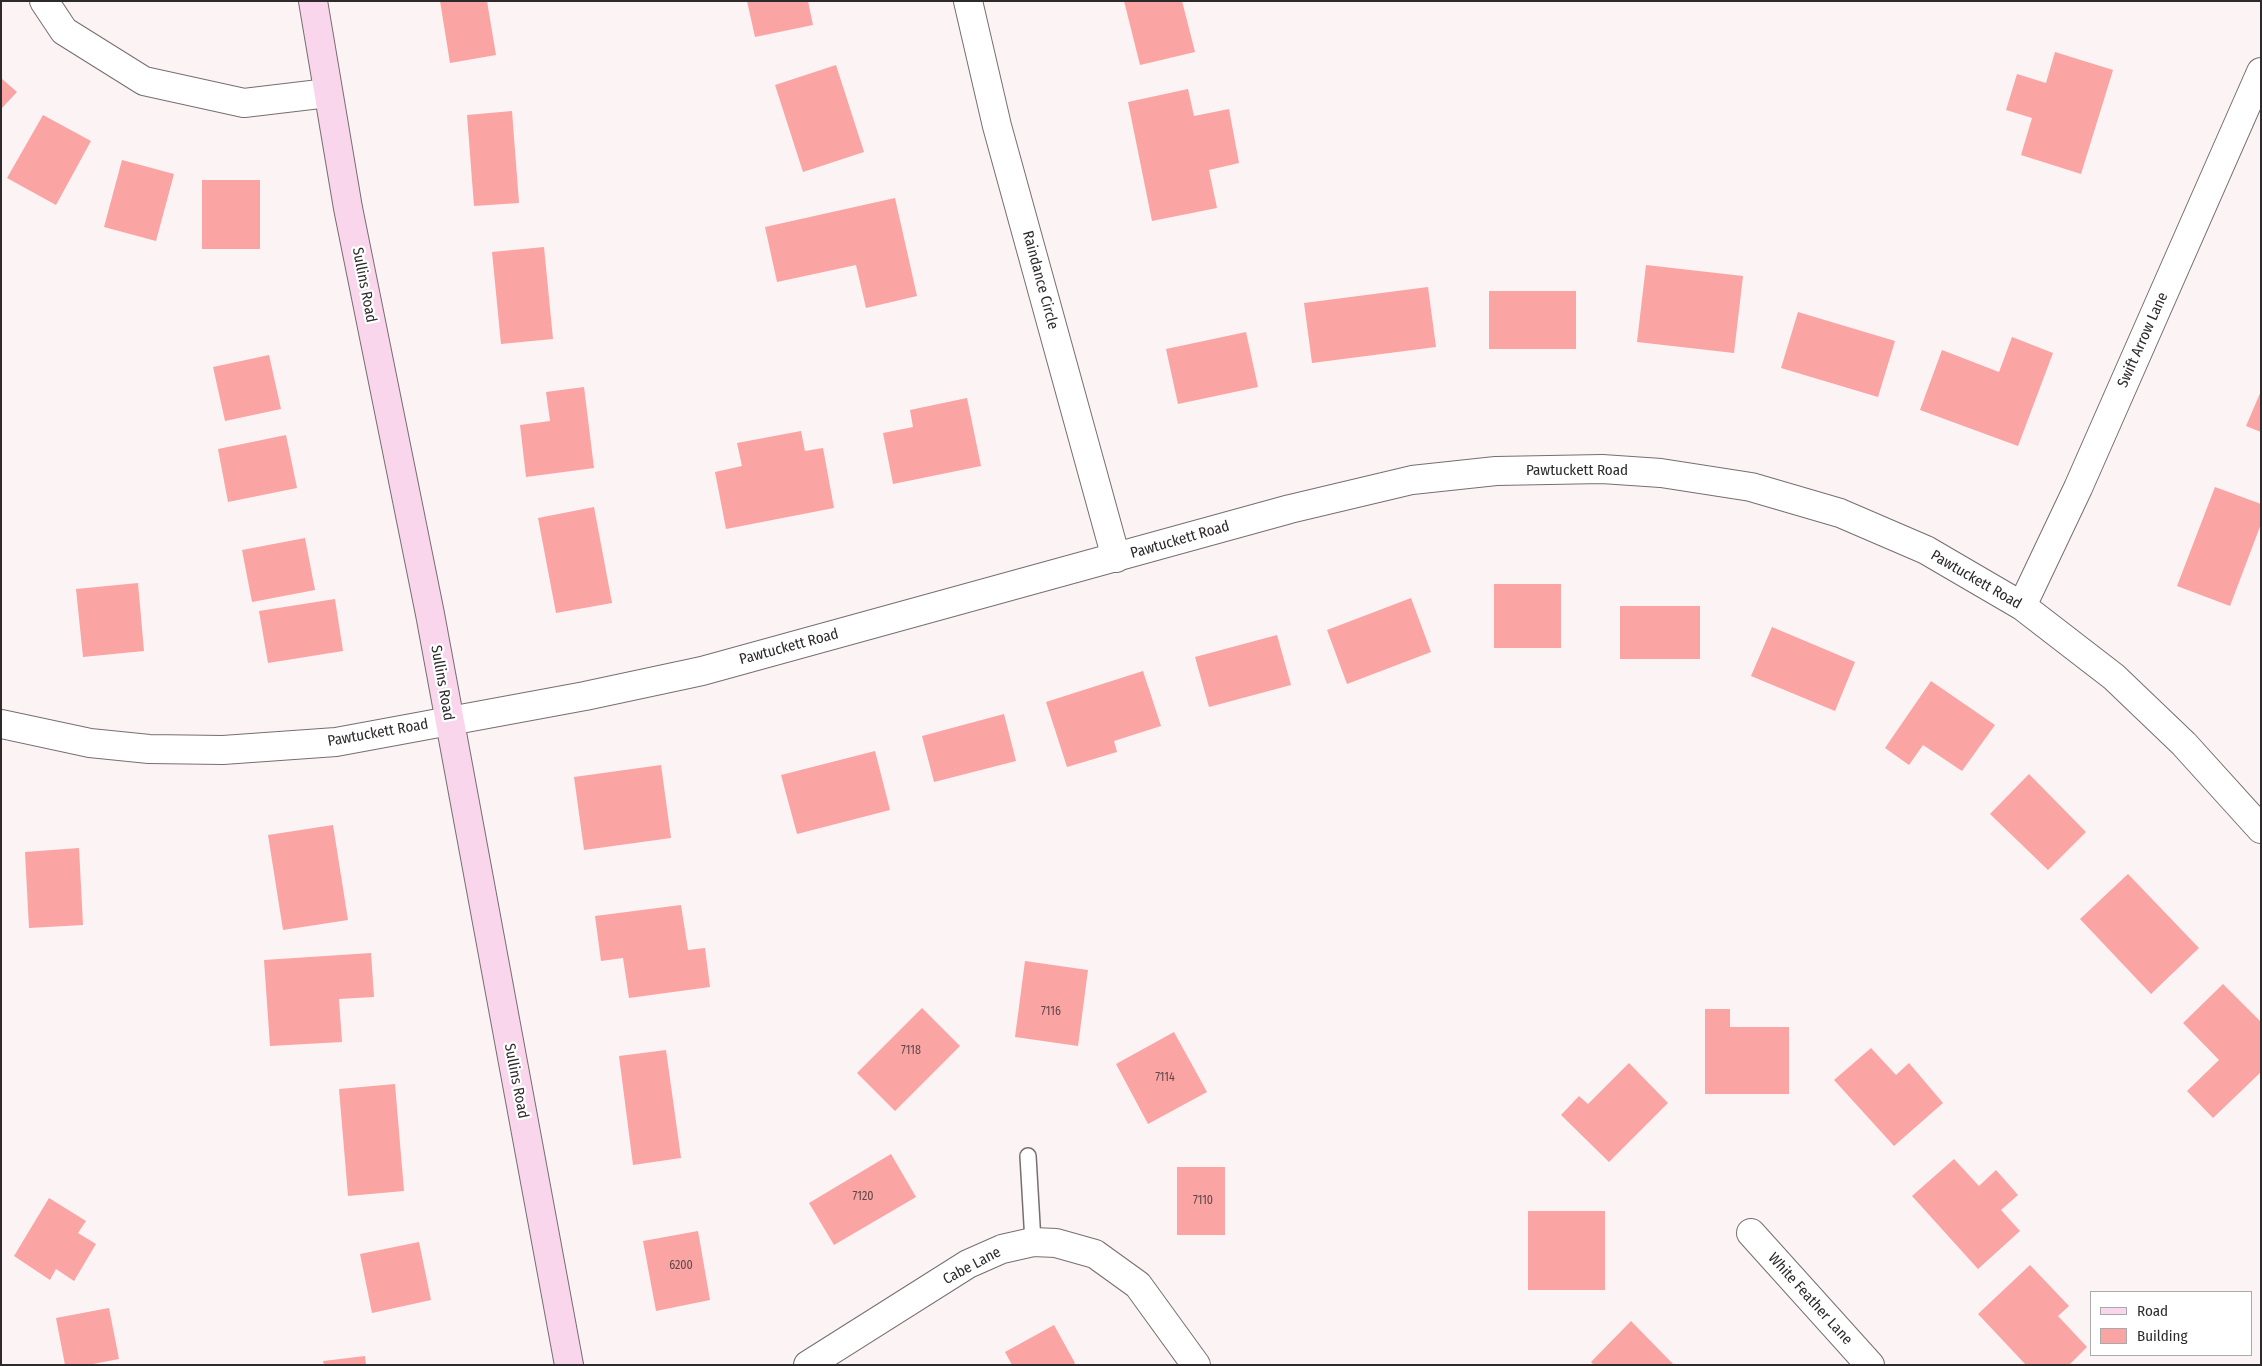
<!DOCTYPE html>
<style>
body{margin:0}
#map{position:relative;width:2262px;height:1366px;overflow:hidden;background:#fcf3f5;font-family:"Fira Sans Condensed",sans-serif}
canvas{display:block}
.frame{position:absolute;inset:0;border:2px solid #2d2a2b;pointer-events:none}
.legend{position:absolute;left:2090px;top:1291px;width:162px;height:65px;box-sizing:border-box;background:#fff;border:1px solid #abaaaa;margin:0;padding:6px 9px;list-style:none;font-size:15px;color:#2d2a2b}
.legend li{display:flex;align-items:center;gap:10px;height:25px}
.legend b{width:25px;border:1px solid #abaaaa}
</style>
<div id="map">
<canvas width="2262" height="1366"></canvas>
<div class="frame"></div>
<ul class="legend">
<li><b style="height:6px;background:#fad6ed"></b>Road</li>
<li><b style="height:14px;background:#faa4a3"></b>Building</li>
</ul>
</div>
<script>
const ctx = document.querySelector('canvas').getContext('2d');
ctx.lineJoin = 'round';
function paint(path, color) { ctx.fillStyle = color; ctx.fill(path, 'evenodd'); }
const toPath = rows => new Path2D(rows.map(r => 'M' + r).join(''));
function stroke(path, color, width, dash) { ctx.strokeStyle = color; ctx.lineWidth = width; ctx.lineCap = dash ? 'butt' : 'round'; ctx.setLineDash(dash || []); ctx.stroke(path); }
function drawText(font, color, halo, rows, align = 'center') {
  ctx.font = font + ' "Fira Sans Condensed",sans-serif'; ctx.lineWidth = 4.5; ctx.setLineDash([]); ctx.textBaseline = 'middle'; ctx.strokeStyle = halo; ctx.fillStyle = color; for (const [text, x, y, turn = 0] of rows) {
    ctx.save(); ctx.translate(x, y); ctx.rotate((+turn || 0) * Math.PI / 180); ctx.textAlign = isNaN(turn) ? turn : align; if (halo) ctx.strokeText(text, 0, 0); ctx.fillText(text, 0, 0); ctx.restore();
  }
}
const building = toPath([
 [440,1,487,1,496,55,450,63],
 [747,1,808,1,813,25,755,37],
 [1124,1,1182,1,1195,52,1140,65],
 [2055,52,2113,70,2081,174,2021,155,2032,118,2006,110,2017,74,2046,83],
 [836,65,864,152,803,172,775,85],
 [1,78,17,92,1,109],
 [1188,89,1194,116,1229,109,1239,163,1209,170,1217,208,1152,221,1128,102],
 [512,111,519,203,474,206,467,115],
 [43,115,91,141,56,205,7,178],
 [122,160,174,174,156,241,104,227],
 [202,180,260,180,260,249,202,249],
 [895,198,917,296,866,308,856,265,777,282,765,227],
 [544,247,553,339,501,344,492,252],
 [1646,265,1743,276,1734,353,1637,342],
 [1428,287,1436,347,1312,363,1304,303],
 [1489,291,1576,291,1576,349,1489,349],
 [1798,312,1895,341,1878,397,1781,368],
 [1246,332,1258,387,1178,404,1166,349],
 [2012,337,2053,353,2018,446,1920,410,1942,350,1999,372],
 [269,355,281,409,225,421,213,367],
 [584,387,594,468,526,477,520,425,550,421,546,392],
 [2261,391,2261,432,2246,426],
 [967,398,981,466,893,484,883,433,913,427,910,410],
 [801,431,805,451,823,448,834,508,726,529,715,472,742,466,737,443],
 [286,435,297,488,228,502,218,449],
 [2215,487,2261,504,2261,524,2230,606,2177,586],
 [594,507,612,603,556,613,538,518],
 [305,538,315,590,252,602,242,550],
 [138,583,144,651,83,657,76,589],
 [1494,584,1561,584,1561,648,1494,648],
 [1411,598,1431,652,1347,684,1327,630],
 [335,599,343,651,268,663,259,611],
 [1620,606,1700,606,1700,659,1620,659],
 [1772,627,1855,662,1835,711,1751,676],
 [1277,635,1291,685,1209,707,1195,657],
 [1143,671,1161,726,1114,741,1117,752,1067,767,1046,702],
 [1931,681,1995,725,1962,771,1923,745,1909,765,1885,748],
 [1004,714,1016,761,934,782,922,736],
 [875,751,890,810,797,834,781,775],
 [661,765,671,838,584,850,574,777],
 [2029,774,2086,832,2048,870,1990,814],
 [333,825,348,920,283,930,268,835],
 [79,848,83,925,29,928,25,852],
 [2128,874,2199,948,2151,994,2080,919],
 [681,905,688,950,705,948,710,987,629,998,623,958,601,961,595,916],
 [371,953,374,997,339,999,342,1042,270,1046,264,960],
 [1025,961,1088,970,1078,1046,1015,1037],
 [2223,984,2261,1022,2261,1072,2213,1118,2187,1091,2219,1060,2183,1023],
 [922,1008,960,1046,895,1111,857,1073],
 [1705,1009,1730,1009,1730,1027,1789,1027,1789,1094,1705,1094],
 [1174,1032,1207,1092,1148,1124,1116,1064],
 [1871,1048,1896,1075,1909,1063,1943,1103,1894,1146,1834,1080],
 [666,1050,681,1158,633,1165,619,1056],
 [1629,1063,1668,1103,1609,1162,1561,1115,1579,1096,1588,1104],
 [395,1084,404,1191,348,1196,339,1089],
 [891,1154,916,1197,834,1245,809,1203],
 [1954,1159,1979,1186,1996,1170,2018,1195,2001,1210,2020,1231,1978,1269,1912,1196],
 [1177,1167,1225,1167,1225,1235,1177,1235],
 [49,1198,86,1221,78,1233,96,1244,74,1281,56,1269,50,1280,14,1256],
 [1528,1211,1605,1211,1605,1290,1528,1290],
 [698,1231,710,1300,656,1311,643,1241],
 [419,1242,431,1300,372,1313,360,1254],
 [2030,1265,2069,1306,2058,1316,2087,1347,2069,1365,2026,1365,1978,1314],
 [109,1308,119,1359,88,1365,65,1365,56,1318],
 [1631,1321,1674,1365,1594,1365,1591,1362],
 [1054,1325,1075,1363,1072,1365,1012,1365,1005,1352],
 [365,1356,366,1365,324,1365,323,1361]
]);
const lane = toPath([
 [1028,1156,1033,1242]
]);
const street = toPath([
 [44,1,64,31,144,81,244,103,328,93],
 [968,1,997,126,1116,558],
 [2022,606,2078,488,2261,72],
 [1,724,90,743,149,749,223,750,336,742,585,696,702,671,1290,509,1412,480,1496,471,1602,469,1661,473,1751,487,1840,513,1926,550,2022,606,2114,677,2184,744,2261,829],
 [1751,1233,1870,1365],
 [808,1365,968,1264,1002,1249,1033,1242,1056,1243,1095,1254,1138,1285,1196,1365]
]);
const secondary = toPath([
 [313,1,348,208,430,614,569,1365]
]);
const numberNames = [
 ["7116",1051,1012],
 ["7118",911,1051],
 ["7114",1165,1078],
 ["7120",863,1197],
 ["7110",1203,1201],
 ["6200",681,1266]
];
const streetNames = [
 ["Raindance Circle",1040,280,75],
 ["Sullins Road",364,285,79],
 ["Swift Arrow Lane",2143,340,-66],
 ["Pawtuckett Road",1577,471],
 ["Pawtuckett Road",1180,540,-16],
 ["Pawtuckett Road",1976,580,30],
 ["Pawtuckett Road",789,647,-15],
 ["Sullins Road",442,683,80],
 ["Pawtuckett Road",378,733,-10],
 ["Sullins Road",516,1081,79],
 ["Cabe Lane",972,1266,-28],
 ["White Feather Lane",1810,1299,48]
];
paint(building, '#faa4a3');
stroke(lane, '#766e70', 18);
stroke(street, '#766e70', 30);
stroke(secondary, '#766e70', 30);
stroke(lane, '#fff', 15);
stroke(street, '#fff', 28);
stroke(secondary, '#fad6ed', 28);
drawText('12px', '#604849', null, numberNames);
drawText('15px', '#2d2a2b', '#fff', streetNames);
</script>
